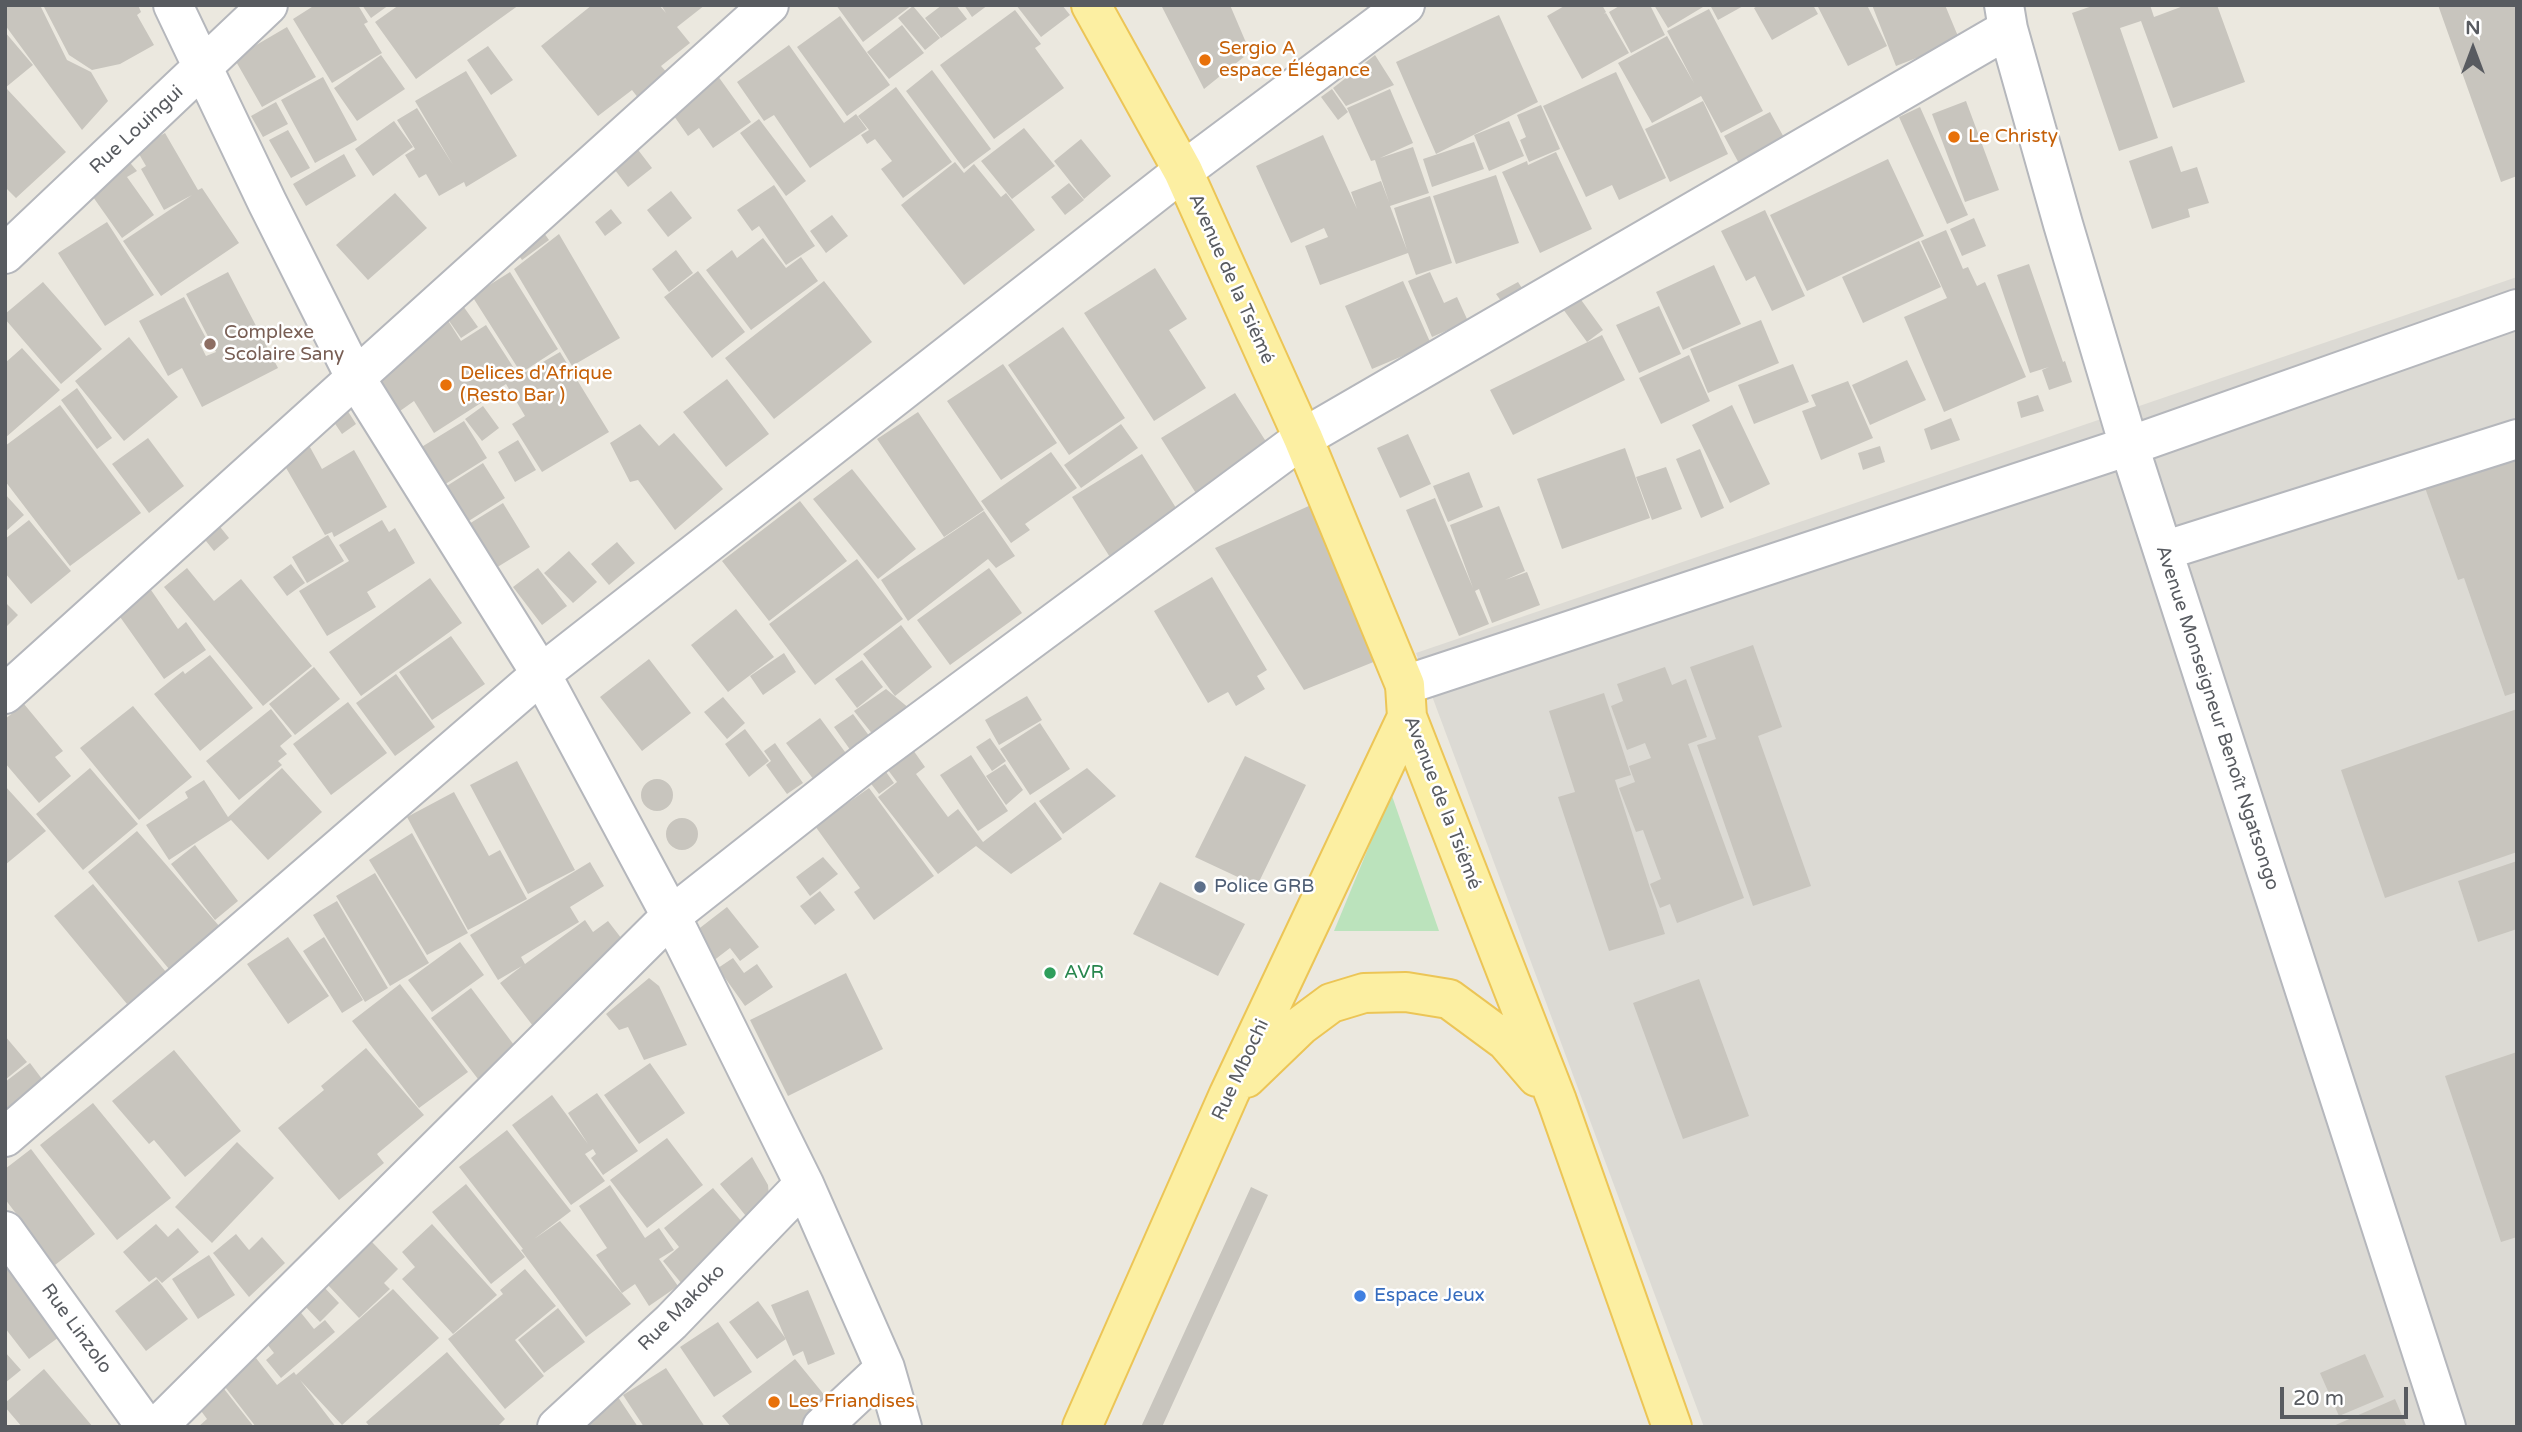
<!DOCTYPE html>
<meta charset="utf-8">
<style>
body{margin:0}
#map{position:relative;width:2522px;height:1432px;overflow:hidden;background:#ebe8df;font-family:"Varela Round",sans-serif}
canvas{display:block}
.frame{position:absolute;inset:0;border:7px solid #585b60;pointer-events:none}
.north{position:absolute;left:2438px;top:14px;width:70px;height:70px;-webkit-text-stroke:5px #fff;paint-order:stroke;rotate:0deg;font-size:19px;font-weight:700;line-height:28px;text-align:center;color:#585b60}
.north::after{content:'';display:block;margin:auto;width:24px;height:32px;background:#585b60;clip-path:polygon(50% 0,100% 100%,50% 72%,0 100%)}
.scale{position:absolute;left:2280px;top:1387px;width:128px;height:32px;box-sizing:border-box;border:4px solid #585b60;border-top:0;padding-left:9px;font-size:21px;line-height:24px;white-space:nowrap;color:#585b60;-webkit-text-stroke:5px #fff;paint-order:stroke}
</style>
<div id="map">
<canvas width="2522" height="1432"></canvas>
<div class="frame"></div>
<div class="north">N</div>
<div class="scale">20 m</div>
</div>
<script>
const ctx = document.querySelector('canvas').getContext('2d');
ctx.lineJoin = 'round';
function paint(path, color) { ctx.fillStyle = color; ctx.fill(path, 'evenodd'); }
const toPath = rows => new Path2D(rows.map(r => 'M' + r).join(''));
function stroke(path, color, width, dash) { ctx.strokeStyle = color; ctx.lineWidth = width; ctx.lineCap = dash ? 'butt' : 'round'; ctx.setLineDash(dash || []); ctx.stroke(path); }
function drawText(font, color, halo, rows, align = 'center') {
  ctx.font = font + ' "Varela Round",sans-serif'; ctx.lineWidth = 5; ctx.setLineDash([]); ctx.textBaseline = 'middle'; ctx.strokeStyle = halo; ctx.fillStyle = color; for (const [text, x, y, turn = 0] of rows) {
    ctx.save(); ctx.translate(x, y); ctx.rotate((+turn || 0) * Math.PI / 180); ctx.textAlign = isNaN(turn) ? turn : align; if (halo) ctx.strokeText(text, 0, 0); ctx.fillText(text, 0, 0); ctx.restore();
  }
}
const industrial = toPath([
 [2517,277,2517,1427,1704,1427,1416,653]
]);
const green = toPath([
 [1391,793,1439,931,1334,931]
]);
const building = toPath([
 [5,5,40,5,67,60,91,72,108,101,82,130,5,25],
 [43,5,138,5,141,12,137,15,154,45,120,64,92,70,69,55],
 [315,5,358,5,368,22,364,24,382,53,332,83,293,19],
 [362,5,389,5,371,18],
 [399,5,519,5,416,79,375,22],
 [592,5,659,5,666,13,661,5,705,5,677,27,690,43,661,66,669,75,639,99,632,90,598,116,541,46],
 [836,5,912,5,863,42],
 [942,5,956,5,967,19,941,38,925,18],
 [964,5,988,5,972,17],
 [1016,5,1062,5,1070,15,1041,37],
 [1161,5,1230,5,1250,52,1204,89],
 [1566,5,1602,5,1606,12,1604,14,1606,13,1629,53,1582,79,1547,16],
 [1621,5,1650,5,1665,35,1631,53,1609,12],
 [1654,5,1702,5,1703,7,1668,28],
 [1710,5,1745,5,1718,20],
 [1759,5,1813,5,1818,14,1772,40,1754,8],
 [1817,5,1867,5,1887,46,1848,66],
 [1872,5,1945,5,1960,41,1896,66],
 [2095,5,2150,5,2154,17,2186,5,2217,5,2245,82,2173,108,2141,21,2120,28,2158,138,2119,151,2072,13],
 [2438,5,2517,5,2517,176,2501,182],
 [913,6,940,38,925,50,898,18],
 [1709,9,1763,111,1721,133,1701,96,1652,123,1618,63,1667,36,1694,83,1667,31],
 [1015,10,1041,44,1035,48,1064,88,994,139,940,65],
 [1499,15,1538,102,1436,154,1396,62],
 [840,16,890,85,847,116,797,47],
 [902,25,924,53,889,79,867,52],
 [287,27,316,77,262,107,234,58],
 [5,32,33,65,5,88],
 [789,45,844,123,856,114,867,129,810,168,774,115,764,121,737,82],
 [488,46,513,80,491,95,467,60],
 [381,55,405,89,357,121,334,88],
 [1375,55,1394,85,1346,106,1333,88],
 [932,70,991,149,964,169,906,91],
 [466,71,517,156,466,187,464,182,439,196,426,174,419,178,405,155,415,149,397,120,417,108,453,165,415,101],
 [715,72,751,122,713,148,699,128,688,136,667,106],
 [1616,72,1666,178,1619,200,1612,185,1586,197,1543,106],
 [323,77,357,140,315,163,281,100],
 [896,87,952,162,903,198,881,169,892,161,875,139,867,144,861,135,869,130,858,116],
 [7,89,66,152,16,198,5,187,5,91],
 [1332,89,1348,112,1338,120,1321,97],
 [1390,89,1413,143,1380,158,1413,147,1429,193,1390,206,1407,250,1394,208,1430,196,1452,263,1416,275,1408,253,1320,285,1305,246,1328,237,1324,228,1291,243,1256,166,1323,135,1357,209,1351,192,1381,181,1389,202,1375,160,1371,161,1347,108],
 [1703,101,1728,154,1670,182,1645,129],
 [1966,101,1999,190,1965,202,1932,114],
 [276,102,288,124,263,137,251,116],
 [1541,105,1560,149,1529,162,1520,140,1526,137,1517,115],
 [1920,107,1968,215,1947,224,1899,117],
 [1770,112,1787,143,1741,167,1724,136],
 [759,119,806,181,786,196,740,133],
 [394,121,413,147,373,176,355,149],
 [1509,121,1524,156,1489,171,1474,135],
 [1024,128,1055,166,1012,199,981,161],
 [288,130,310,168,291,178,269,140],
 [165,133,198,190,202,188,239,243,161,296,123,241,192,195,164,210,141,169,146,166,136,149],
 [1081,139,1111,176,1084,199,1054,161],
 [632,142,652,168,628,187,608,161],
 [1474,142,1484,169,1432,187,1423,159],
 [2172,146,2181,172,2197,167,2209,203,2188,209,2190,217,2152,229,2129,161],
 [1556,152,1592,229,1540,253,1502,172,1527,161,1528,165],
 [122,153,137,171,127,177,154,215,122,238,86,187],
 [344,154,356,176,306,206,293,184],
 [1888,159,1924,236,1807,291,1770,215],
 [955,162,964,173,974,164,1001,197,1006,193,1035,230,964,285,901,205],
 [1496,175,1519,243,1456,264,1433,196],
 [1069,183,1084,200,1065,215,1051,197],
 [774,185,815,246,786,265,759,226,752,231,737,210],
 [671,191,692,218,668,237,647,210],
 [395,193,427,228,368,280,336,245],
 [611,209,622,223,605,236,595,222],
 [1765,210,1805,296,1772,311,1755,276,1746,281,1721,231],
 [832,215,848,236,826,253,810,231],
 [1974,218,1986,246,1962,256,1950,229],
 [107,222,154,295,105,326,58,253],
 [539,226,549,240,522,260,513,247],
 [1946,230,1963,269,1968,267,1977,286,1985,282,2026,377,1944,412,1904,317,1947,298,1921,241],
 [559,234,620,338,572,366,514,269],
 [763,238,786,268,801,257,818,281,751,330,706,270,732,250,737,258],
 [1919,241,1941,287,1863,323,1842,277],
 [676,250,693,273,669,292,652,269],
 [2029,264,2063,362,2065,361,2072,382,2049,390,2042,370,2049,367,2030,373,1997,275],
 [1714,265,1741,324,1683,350,1656,292],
 [1155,268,1187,319,1169,330,1206,388,1154,421,1084,313],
 [698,271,745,332,712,358,664,297],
 [228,272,278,368,202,407,182,368,168,376,139,321,184,297,207,340,200,344,206,356,216,352,186,294],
 [510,272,558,349,521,373,472,296],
 [1430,272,1444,303,1457,297,1472,330,1451,339,1448,330,1432,337,1408,281],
 [824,281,872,342,774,419,725,358],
 [1403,281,1431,344,1372,369,1345,306],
 [43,282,102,349,61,384,5,319,5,314],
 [1518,282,1527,296,1506,308,1496,294],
 [456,296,478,327,461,338,440,308],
 [1579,297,1603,330,1587,342,1563,309],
 [1659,306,1681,354,1639,373,1616,325],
 [442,311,461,341,486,325,519,376,560,352,609,432,542,472,512,424,525,416,506,384,494,392,495,394,434,433,414,401,400,411,379,378],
 [1761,320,1779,363,1708,393,1690,349],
 [1063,327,1125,418,1069,455,1008,365],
 [1602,335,1625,380,1513,435,1490,390],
 [129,337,178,397,124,441,75,381],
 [22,348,60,390,5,438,5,363],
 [1689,355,1710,401,1661,424,1639,378],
 [1907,360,1926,400,1870,425,1852,385],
 [1003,364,1057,443,1001,480,947,401],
 [1793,364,1809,402,1754,424,1738,385],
 [727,379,769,434,726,467,683,412],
 [1848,381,1873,438,1821,460,1802,411,1816,406,1811,395],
 [77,388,112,438,97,449,61,400],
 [1235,393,1272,451,1199,498,1161,438],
 [2038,395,2044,411,2021,418,2017,402],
 [342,402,356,424,342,434,327,412],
 [60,405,141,513,70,566,5,481,5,446],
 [1732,405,1770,484,1730,503,1692,425],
 [483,406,499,428,482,441,465,419],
 [918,412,984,510,944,537,877,439],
 [1951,418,1960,440,1931,450,1924,429],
 [464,421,487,458,439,488,415,451],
 [640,424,659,446,674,433,723,489,675,530,638,480,630,482,610,443],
 [1121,424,1138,448,1081,488,1064,465],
 [1408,434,1431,484,1400,498,1377,448],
 [148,438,184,486,149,513,112,464],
 [305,438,322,469,354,450,387,507,334,537,332,532,325,535,278,454],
 [518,440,536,470,515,482,498,452],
 [1880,446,1885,462,1863,470,1858,453],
 [1625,448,1650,518,1562,549,1537,479],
 [1700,449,1724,508,1701,518,1676,459],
 [1051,452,1077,488,1025,524,1030,530,1011,543,981,501],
 [2517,453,2517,692,2505,696,2464,578,2458,580,2424,485],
 [1142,454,1183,519,1113,562,1072,497],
 [483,463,505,498,464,524,442,489],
 [1666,467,1682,509,1652,520,1636,477],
 [852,469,916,549,878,579,813,499],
 [1469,472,1483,507,1448,522,1433,486],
 [5,494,24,515,5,532],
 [1435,498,1473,588,1450,525,1499,506,1525,571,1505,580,1527,572,1540,605,1492,623,1479,589,1475,591,1489,624,1459,636,1406,510],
 [800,501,847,561,769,621,722,561],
 [503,503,530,547,491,571,464,527],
 [1311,505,1376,661,1304,690,1215,548],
 [984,511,1015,556,996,568,988,559,908,621,881,580],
 [213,518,229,538,214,551,198,531],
 [29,520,71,571,31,604,5,573,5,539],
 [382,520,389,532,395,528,415,563,367,592,376,607,327,636,299,591,349,561,339,545],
 [328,535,344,561,307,583,292,557],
 [617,542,635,563,609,585,591,564],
 [569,551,597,582,573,603,544,573],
 [857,559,903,619,815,685,769,624],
 [291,564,305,583,287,596,273,577],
 [187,568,214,601,241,579,312,666,263,706,164,587],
 [538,568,567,606,542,625,513,587],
 [989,568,1022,613,950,665,917,620],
 [1212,577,1267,670,1257,676,1265,689,1236,706,1228,692,1208,703,1154,611],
 [430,578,462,623,361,696,329,652],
 [151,590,178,629,186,622,206,650,164,679,118,614],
 [5,602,18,615,5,628],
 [736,609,774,657,728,692,691,645],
 [901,625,932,667,895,696,863,654],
 [451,636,485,684,432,720,399,672],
 [1753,645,1782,727,1758,736,1811,886,1753,906,1697,745,1716,739,1690,667],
 [784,653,796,672,763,695,750,676],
 [210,655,253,708,200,751,154,694,183,671,185,674],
 [649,659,691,713,642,751,600,697],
 [862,660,883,687,857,708,835,679],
 [314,667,340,699,295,735,269,704],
 [1665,667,1672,685,1686,679,1707,737,1688,744,1744,898,1677,923,1670,904,1660,908,1650,884,1661,879,1643,830,1636,832,1619,788,1635,782,1629,766,1651,758,1645,743,1627,750,1611,706,1623,701,1617,684],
 [396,674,435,727,395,756,356,703],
 [886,689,910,709,874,736,854,711],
 [1604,693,1631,775,1615,780,1665,934,1609,951,1558,797,1575,792,1549,711],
 [1027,696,1042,720,999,745,985,720],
 [723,697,745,723,727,739,704,712],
 [348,702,387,753,331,795,293,744],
 [24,704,63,751,55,757,71,776,39,803,5,763,5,719],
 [133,706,192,777,139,820,80,748],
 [271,709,292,736,280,746,287,754,278,761,282,765,239,800,206,761],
 [2517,709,2517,852,2385,898,2341,770],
 [853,714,870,737,851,751,834,727],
 [820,718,848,756,814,780,786,743],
 [1040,723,1070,769,1030,795,1000,749],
 [745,729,769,761,749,777,725,744],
 [990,738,1006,761,992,771,976,747],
 [775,743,803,783,787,794,766,765,771,761,764,751],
 [911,747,925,767,916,774,948,817,958,809,983,842,1035,802,1062,839,1011,874,976,846,938,874,878,797,897,782,885,766],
 [971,755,1008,811,978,831,940,775],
 [1245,756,1306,785,1257,886,1195,857],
 [517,761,575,870,528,894,470,785],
 [1005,764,1023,790,1006,805,986,776],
 [881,765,894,783,879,794,865,776],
 [90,768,138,824,83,870,36,814],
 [282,768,322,812,268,860,231,820,169,860,146,825,188,798,185,792,204,780,228,817],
 [1087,768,1116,796,1063,834,1039,801],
 '641 795a16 16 0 1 1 32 0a16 16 0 1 1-32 0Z',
 [5,786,46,831,5,865],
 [869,788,934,876,874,920,854,892,860,888,815,826],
 [454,792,489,856,500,850,527,899,468,930,407,817],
 '666 834a16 16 0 1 1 32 0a16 16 0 1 1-32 0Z',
 [137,831,220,927,169,969,88,872],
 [412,833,468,933,427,955,369,860],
 [195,845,238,901,215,920,171,864],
 [823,857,838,874,810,896,796,877],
 [2517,861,2517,929,2478,942,2458,881],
 [590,862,604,886,570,907,579,922,521,957,525,964,585,920,593,932,608,921,625,943,533,1026,500,983,522,966,498,980,470,935],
 [375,873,429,963,390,986,336,896],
 [1160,882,1245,924,1218,976,1133,934],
 [93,884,166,972,127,1004,54,916],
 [820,891,835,910,815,925,800,906],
 [337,901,388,988,365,1002,313,915],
 [727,907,759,947,740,961,730,948,704,968,683,941],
 [288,937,329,996,288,1024,247,964],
 [324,937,363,1000,342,1013,303,951],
 [460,942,484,975,432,1012,408,980],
 [733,958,744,973,757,964,773,987,745,1006,718,968],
 [846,973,883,1049,788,1096,750,1020],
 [649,978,659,986,687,1045,644,1060,628,1027,619,1030,606,1014],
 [1699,979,1749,1116,1683,1139,1633,1003],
 [400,984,468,1072,419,1108,352,1021],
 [471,988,517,1049,478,1079,431,1018],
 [5,1036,27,1062,5,1080],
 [366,1048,424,1115,377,1154,384,1163,339,1200,278,1128,324,1090,321,1086],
 [174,1050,241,1131,185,1177,154,1140,149,1144,112,1101],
 [2517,1052,2517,1237,2501,1242,2445,1076],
 [30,1063,51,1091,5,1126,5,1082],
 [650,1063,685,1113,639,1144,604,1095],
 [597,1093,638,1151,603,1175,591,1158,596,1154,593,1149,585,1154,605,1181,571,1205,512,1125,552,1095,588,1144,568,1113],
 [93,1103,171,1198,117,1240,40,1145],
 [507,1130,571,1211,534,1239,560,1221,631,1304,586,1337,521,1250,523,1249,459,1167],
 [667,1138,703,1185,647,1228,610,1180],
 [237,1142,274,1178,212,1243,175,1207],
 [31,1149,95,1234,55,1265,5,1199,5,1169],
 [752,1157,768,1185,770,1207,754,1226,720,1184],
 [466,1184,525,1257,491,1284,432,1212],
 [610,1185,645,1238,659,1228,674,1250,659,1259,678,1286,649,1306,635,1284,622,1293,596,1255,607,1248,579,1206],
 [1251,1187,1268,1195,1162,1427,1141,1427],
 [713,1188,748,1229,682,1284,663,1261,679,1247,664,1228],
 [156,1224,168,1237,178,1228,199,1252,162,1283,156,1277,149,1282,123,1252],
 [432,1224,497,1295,453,1334,402,1279,415,1267,402,1252],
 [236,1234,249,1250,262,1237,285,1263,249,1297,213,1253],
 [372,1242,398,1269,384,1283,390,1289,359,1318,327,1284],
 [5,1252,66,1332,29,1359,5,1328],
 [209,1255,235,1295,198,1319,172,1279],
 [525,1269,556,1306,515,1340,544,1376,505,1409,448,1339,503,1294,500,1290],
 [157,1279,188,1319,146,1351,115,1311],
 [323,1286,339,1303,320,1322,304,1305],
 [393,1289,439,1338,342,1425,300,1380,336,1427,256,1427,222,1383,256,1358,277,1385,294,1372,296,1375],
 [808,1290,835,1354,808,1365,803,1351,793,1356,771,1305],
 [758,1301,786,1339,757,1359,729,1322],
 [558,1308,585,1342,544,1373,518,1340],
 [298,1309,314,1329,325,1320,335,1332,281,1378,266,1360,274,1353,263,1339],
 [718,1322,752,1372,714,1397,680,1347],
 [5,1352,21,1370,5,1383],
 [447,1352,505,1419,497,1427,370,1427,366,1422],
 [2365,1354,2384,1397,2339,1416,2320,1373],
 [795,1359,830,1402,799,1427,731,1427,722,1416],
 [666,1368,705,1427,644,1427,623,1395],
 [44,1369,93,1427,22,1427,5,1407,5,1403],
 [221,1385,254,1427,198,1427,207,1419,196,1404],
 [618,1397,638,1427,591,1427,586,1419],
 [2395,1399,2407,1427,2331,1427]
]);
const minor = toPath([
 [173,5,267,202,355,377,541,674,671,916,804,1184,885,1368,902,1427],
 [2004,5,2008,29,2063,224,2129,446,2446,1427],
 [5,254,268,5],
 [2163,551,2517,439],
 [1405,685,2129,446,2517,309],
 [5,694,769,5],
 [5,1137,541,674,1183,171,1405,5],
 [5,1231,146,1427],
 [157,1427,671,916,870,759,1303,438,2008,29],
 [557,1427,671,1322,804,1184],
 [822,1427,885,1368]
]);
const major = toPath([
 [1091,5,1183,171,1303,438,1405,685,1407,717,1557,1101,1672,1427],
 [1246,1078,1300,1026,1331,1003,1364,993,1406,992,1449,999,1506,1041,1537,1077],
 [1082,1427,1229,1094,1407,717]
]);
const markers = [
 [1205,60,7,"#e8710a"],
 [1954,137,7,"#e8710a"],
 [210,344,7,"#8d6e63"],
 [446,385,7,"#e8710a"],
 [1200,887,7,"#5c6f8a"],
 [1050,973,7,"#2e9e5b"],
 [1360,1296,7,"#3f7fe0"],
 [774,1402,7,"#e8710a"]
];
const foodNames = [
 ["Sergio A",1219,49],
 ["espace Élégance",1219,71],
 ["Le Christy",1968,137],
 ["Delices d'Afrique",460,374],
 ["(Resto Bar )",460,396],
 ["Les Friandises",788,1402]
];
const streetNames = [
 ["Rue Louingui",137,130,-43],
 ["Avenue de la Tsiémé",1231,279,66],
 ["Avenue Monseigneur Benoît Ngatsongo",2217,718,72],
 ["Avenue de la Tsiémé",1442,803,69],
 ["Rue Mbochi",1241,1070,-65],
 ["Rue Makoko",682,1308,-45],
 ["Rue Linzolo",76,1329,54]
];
const educationNames = [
 ["Complexe",224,333],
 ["Scolaire Sany",224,355]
];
const serviceNames = [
 ["Police GRB",1214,887]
];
const leisureNames = [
 ["AVR",1064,973]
];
const shopNames = [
 ["Espace Jeux",1374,1296]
];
paint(industrial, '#dcdad4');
paint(green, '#bbe3bc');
paint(building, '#c8c5be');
stroke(minor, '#b5b7bc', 42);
stroke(major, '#ecc556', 42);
stroke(minor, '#fff', 38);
stroke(major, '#fcefa2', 38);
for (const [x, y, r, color] of markers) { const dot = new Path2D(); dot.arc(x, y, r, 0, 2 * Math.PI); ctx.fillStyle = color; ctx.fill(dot); stroke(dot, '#fff', 2.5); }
drawText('19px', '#c56008', '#fff', foodNames, 'left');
drawText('19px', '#585b60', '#fff', streetNames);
drawText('19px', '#785e54', '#fff', educationNames, 'left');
drawText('19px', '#4e5e75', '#fff', serviceNames, 'left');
drawText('19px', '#27864d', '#fff', leisureNames, 'left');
drawText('19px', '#366cbe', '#fff', shopNames, 'left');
</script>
